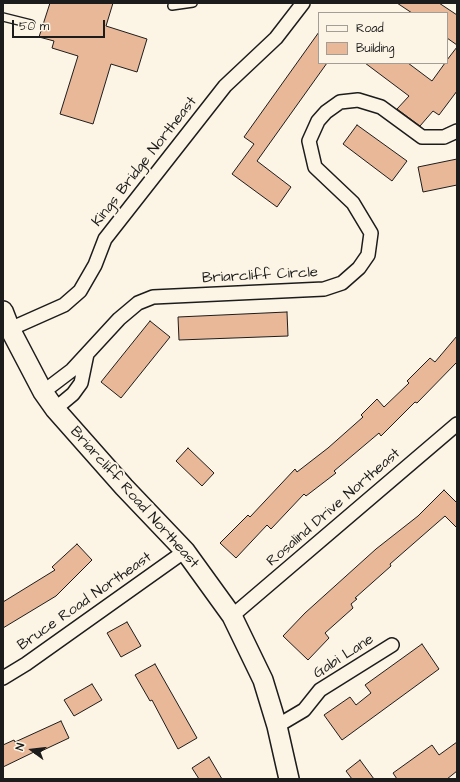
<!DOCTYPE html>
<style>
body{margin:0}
#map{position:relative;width:460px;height:782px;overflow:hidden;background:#fcf5e5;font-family:"Architects Daughter",sans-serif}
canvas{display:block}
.frame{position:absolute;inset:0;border:4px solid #1c1c1c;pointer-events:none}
.legend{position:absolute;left:318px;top:12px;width:130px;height:52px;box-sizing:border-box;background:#fcf5e5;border:1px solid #a29e95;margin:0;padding:5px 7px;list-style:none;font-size:12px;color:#1c1c1c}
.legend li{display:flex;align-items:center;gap:8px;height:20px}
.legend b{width:20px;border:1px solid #a29e95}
.north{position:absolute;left:12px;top:730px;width:40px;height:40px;-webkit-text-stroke:3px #fcf5e5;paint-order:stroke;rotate:285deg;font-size:11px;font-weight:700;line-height:16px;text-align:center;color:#1c1c1c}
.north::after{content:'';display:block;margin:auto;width:14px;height:18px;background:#1c1c1c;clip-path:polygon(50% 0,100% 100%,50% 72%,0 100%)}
.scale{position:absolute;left:12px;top:20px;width:93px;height:18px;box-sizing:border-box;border:2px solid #1c1c1c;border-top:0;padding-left:5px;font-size:12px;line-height:14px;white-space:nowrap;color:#1c1c1c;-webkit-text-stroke:3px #fcf5e5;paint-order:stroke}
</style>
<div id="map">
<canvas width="460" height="782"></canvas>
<div class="frame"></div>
<ul class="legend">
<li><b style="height:5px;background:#fcf5e5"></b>Road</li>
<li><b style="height:11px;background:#e8b899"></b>Building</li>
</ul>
<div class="north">N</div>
<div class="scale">50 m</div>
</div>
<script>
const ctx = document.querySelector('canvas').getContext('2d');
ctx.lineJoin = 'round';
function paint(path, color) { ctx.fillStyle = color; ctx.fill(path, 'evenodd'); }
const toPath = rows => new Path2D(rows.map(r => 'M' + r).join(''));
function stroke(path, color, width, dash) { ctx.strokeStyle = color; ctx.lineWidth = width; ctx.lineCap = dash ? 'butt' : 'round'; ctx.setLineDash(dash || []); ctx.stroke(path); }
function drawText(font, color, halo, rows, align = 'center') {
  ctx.font = font + ' "Architects Daughter",sans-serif'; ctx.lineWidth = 4; ctx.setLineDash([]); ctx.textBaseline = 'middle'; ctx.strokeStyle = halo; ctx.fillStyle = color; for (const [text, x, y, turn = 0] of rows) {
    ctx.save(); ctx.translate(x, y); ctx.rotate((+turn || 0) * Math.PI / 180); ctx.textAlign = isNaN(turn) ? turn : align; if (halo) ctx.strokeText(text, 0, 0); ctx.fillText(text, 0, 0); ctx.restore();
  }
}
const building = toPath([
 [50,3,113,3,106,26,147,39,137,72,111,64,93,124,60,114,78,56,52,48,54,41,39,37,50,3],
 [397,3,439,3,457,15,457,45,447,38,447,13,412,13,397,3],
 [319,32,319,63,327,63,257,161,291,187,277,207,232,174,254,144,244,137,319,32],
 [457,47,457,91,439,115,433,111,420,126,397,109,409,96,365,63,408,63,432,81,445,63,447,63,447,60,457,47],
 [357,125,407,161,392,181,343,144,357,125],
 [457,159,457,185,423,192,418,167,457,159],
 [287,312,288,336,179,340,178,317,287,312],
 [150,321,170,337,121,398,101,382,150,321],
 [457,336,457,362,417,403,415,402,381,436,379,433,334,471,336,473,306,496,304,494,271,529,267,525,236,558,220,543,248,515,250,517,295,469,297,472,328,448,363,417,361,415,377,399,384,407,409,383,407,381,430,358,435,362,457,336],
 [188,448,214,473,202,486,176,461,188,448],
 [444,490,457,503,457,528,445,516,390,564,391,566,355,598,357,599,351,604,353,608,325,633,329,638,308,660,283,636,305,613,376,549,418,516,444,490],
 [77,544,92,560,56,596,3,628,3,602,55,570,52,567,77,544],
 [127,622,141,646,121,657,107,633,127,622],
 [422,644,439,669,342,740,324,715,350,697,356,705,371,693,365,685,422,644],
 [155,664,197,738,178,749,152,700,150,701,135,675,155,664],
 [92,684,102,700,74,716,64,700,92,684],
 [61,721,69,738,35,754,34,752,3,767,3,745,14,740,15,742,61,721],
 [457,742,457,771,447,779,397,779,393,773,432,745,439,755,457,742],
 [209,757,222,779,199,779,192,768,209,757],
 [360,760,374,779,352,779,346,771,360,760]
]);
const service = toPath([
 [172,6,193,3],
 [3,17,31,24]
]);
const minor = toPath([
 [10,329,64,305,80,291,95,265,105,239,225,86,276,38,303,3],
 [43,392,72,370,119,319,138,303,153,297,324,289,342,283,359,268,368,255,371,233,353,203,315,167,309,141,318,121,326,112,340,102,358,100,381,107,422,137,444,137,457,131],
 [55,409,73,394,81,383,87,354],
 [232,616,457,424],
 [3,678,26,664,185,551],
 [277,726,304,710,320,690,392,645]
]);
const secondary = toPath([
 [3,311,10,329,43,392,55,409,124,487,185,551,232,616,263,680,277,726,289,779]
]);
const streetNames = [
 ["Kings Bridge Northeast",145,162,-52],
 ["Briarcliff Circle",260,276,-3],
 ["Briarcliff Road Northeast",134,498,48],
 ["Rosalind Drive Northeast",334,508,-41],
 ["Bruce Road Northeast",85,602,-35],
 ["Gabi Lane",344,657,-33]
];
paint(building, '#e8b899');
stroke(building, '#1c1c1c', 1);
stroke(service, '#1c1c1c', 10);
stroke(minor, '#1c1c1c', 16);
stroke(secondary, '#1c1c1c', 22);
stroke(service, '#fcf5e5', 7);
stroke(minor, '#fcf5e5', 13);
stroke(secondary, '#fcf5e5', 19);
drawText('15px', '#1c1c1c', '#fcf5e5', streetNames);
</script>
